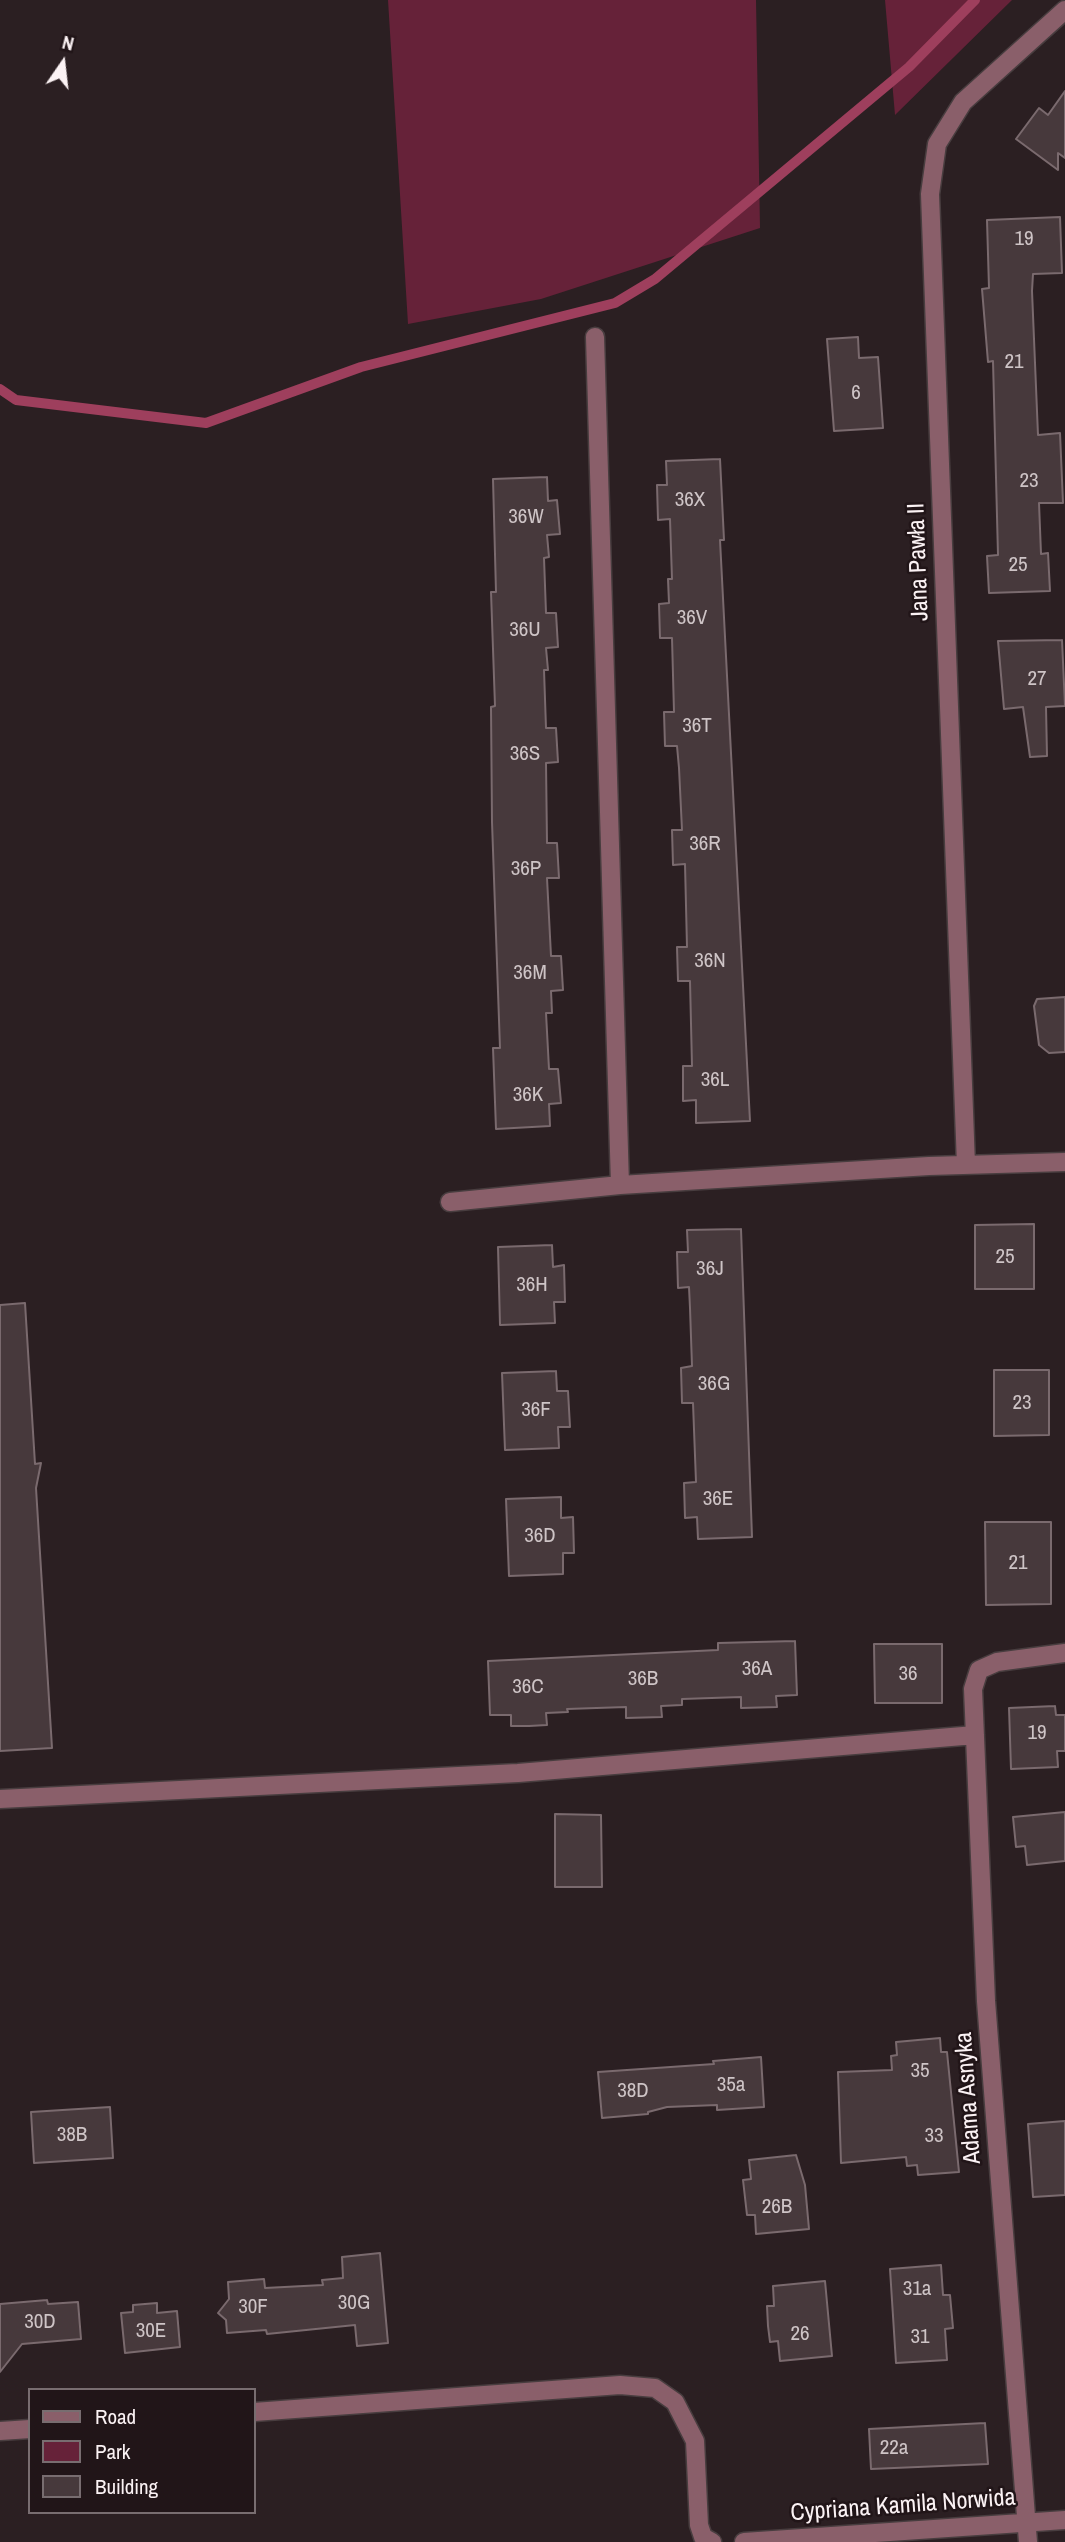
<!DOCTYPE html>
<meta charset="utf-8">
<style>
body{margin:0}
#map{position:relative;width:1065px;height:2542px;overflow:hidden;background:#2b1f22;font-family:"Archivo Narrow",sans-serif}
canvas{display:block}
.legend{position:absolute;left:28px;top:2388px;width:228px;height:126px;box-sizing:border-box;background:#211518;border:2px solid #786d70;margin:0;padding:9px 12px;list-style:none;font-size:21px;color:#fbf2f4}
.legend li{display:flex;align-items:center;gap:14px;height:35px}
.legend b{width:35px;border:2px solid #786d70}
.north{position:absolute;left:28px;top:28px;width:70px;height:70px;-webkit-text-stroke:5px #211518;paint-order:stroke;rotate:14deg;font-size:19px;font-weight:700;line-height:28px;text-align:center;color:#fbf2f4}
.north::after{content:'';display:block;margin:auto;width:24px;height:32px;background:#fbf2f4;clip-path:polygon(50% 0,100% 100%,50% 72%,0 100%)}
</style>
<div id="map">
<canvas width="1065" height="2542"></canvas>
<ul class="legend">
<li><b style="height:9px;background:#8a5f6a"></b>Road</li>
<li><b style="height:19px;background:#662239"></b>Park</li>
<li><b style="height:19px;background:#47393c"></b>Building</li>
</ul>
<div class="north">N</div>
</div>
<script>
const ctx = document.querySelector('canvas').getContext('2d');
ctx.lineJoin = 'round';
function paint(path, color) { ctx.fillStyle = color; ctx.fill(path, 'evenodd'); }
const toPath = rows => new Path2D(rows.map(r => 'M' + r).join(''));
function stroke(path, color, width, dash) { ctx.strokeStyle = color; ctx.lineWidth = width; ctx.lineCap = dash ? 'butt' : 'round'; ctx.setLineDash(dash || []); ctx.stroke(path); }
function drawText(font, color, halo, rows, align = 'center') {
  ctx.font = font + ' "Archivo Narrow",sans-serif'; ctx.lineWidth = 5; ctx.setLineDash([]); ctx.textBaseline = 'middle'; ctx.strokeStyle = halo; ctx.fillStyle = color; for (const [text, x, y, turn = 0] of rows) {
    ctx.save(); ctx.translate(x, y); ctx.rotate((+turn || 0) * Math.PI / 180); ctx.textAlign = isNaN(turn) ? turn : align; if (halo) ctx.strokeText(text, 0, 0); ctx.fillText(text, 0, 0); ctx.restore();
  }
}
const green = toPath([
 [388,0,756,0,760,228,541,299,408,324],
 [885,0,1012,0,895,115]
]);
const stream = toPath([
 [0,389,16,400,206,423,361,367,615,303,655,279,909,67,975,0]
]);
const building = toPath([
 [1065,91,1065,158,1058,153,1058,170,1016,139,1039,108,1048,115,1065,91],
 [1060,217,1062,273,1033,274,1032,291,1038,435,1060,433,1063,503,1039,503,1041,554,1048,553,1050,591,989,593,987,556,998,555,993,361,988,362,982,289,989,288,987,220,1060,217],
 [858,337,859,358,878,357,883,428,834,431,827,339,858,337],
 [720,459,724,540,720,540,750,1121,696,1123,696,1100,683,1101,683,1066,692,1066,690,981,678,981,677,947,687,947,685,864,673,865,672,830,682,830,679,768,677,746,665,746,664,712,674,712,672,638,660,638,659,604,669,603,668,579,672,579,670,519,658,520,657,485,667,485,666,461,720,459],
 [547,477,548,501,557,500,560,534,547,535,549,557,544,558,546,613,556,613,558,647,546,648,548,670,544,670,546,728,556,728,558,762,546,763,547,843,557,843,559,878,547,878,551,956,561,956,563,990,551,991,552,1013,546,1013,549,1069,558,1069,561,1103,549,1104,550,1126,496,1129,493,1048,500,1048,492,822,491,707,495,706,491,592,496,592,493,479,547,477],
 [1062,640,1065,706,1046,707,1047,756,1030,757,1023,707,1004,709,998,641,1062,640],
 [1065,997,1065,1052,1049,1053,1039,1045,1034,1006,1037,999,1065,997],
 [1034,1224,1034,1289,975,1289,975,1225,1034,1224],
 [741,1229,752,1537,698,1539,697,1517,685,1518,684,1483,696,1482,693,1403,682,1403,681,1368,692,1366,690,1308,689,1287,678,1288,677,1252,688,1252,687,1230,741,1229],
 [552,1245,553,1267,564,1265,565,1302,554,1302,555,1323,500,1325,498,1247,552,1245],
 [25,1303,35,1464,41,1463,36,1488,52,1748,0,1751,0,1305,25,1303],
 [994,1370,1049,1370,1049,1435,994,1436,994,1370],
 [556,1371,557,1391,568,1391,570,1427,558,1427,559,1448,505,1450,502,1373,556,1371],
 [561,1497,561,1518,573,1517,574,1553,563,1553,563,1574,509,1576,506,1499,561,1497],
 [985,1522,1051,1522,1051,1604,986,1605,985,1522],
 [795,1641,797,1695,776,1696,777,1707,741,1708,741,1697,682,1699,682,1705,661,1706,662,1717,626,1718,626,1707,567,1709,568,1712,546,1713,547,1725,529,1726,511,1726,511,1715,490,1715,488,1661,718,1650,718,1643,795,1641],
 [874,1644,942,1644,942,1703,875,1703,874,1644],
 [1055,1706,1056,1715,1065,1715,1065,1751,1057,1751,1058,1767,1011,1769,1009,1708,1055,1706],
 [1065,1812,1065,1861,1027,1865,1025,1846,1016,1847,1013,1817,1065,1812],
 [555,1814,601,1815,602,1887,555,1887,555,1814],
 [940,2038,941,2052,947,2052,959,2172,918,2175,917,2165,907,2166,906,2157,841,2163,838,2072,892,2070,891,2056,897,2055,896,2042,940,2038],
 [761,2057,764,2107,717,2110,717,2105,667,2107,648,2112,648,2114,602,2118,598,2072,714,2064,713,2061,761,2057],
 [110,2107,113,2158,34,2163,31,2112,110,2107],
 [1065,2121,1065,2195,1033,2197,1028,2124,1065,2121],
 [796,2155,805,2185,809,2229,756,2234,755,2215,747,2215,743,2180,751,2179,749,2160,796,2155],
 [380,2253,388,2343,357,2346,355,2325,267,2334,266,2330,227,2333,226,2320,218,2313,229,2299,228,2282,264,2279,265,2288,323,2285,322,2280,343,2278,342,2257,380,2253],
 [941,2265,943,2295,950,2295,953,2328,945,2329,947,2360,896,2363,890,2269,941,2265],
 [825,2281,832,2356,780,2361,778,2341,770,2342,768,2326,767,2306,774,2306,773,2286,825,2281],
 [47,2300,48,2304,78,2302,81,2339,22,2344,0,2372,0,2304,47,2300],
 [157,2303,157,2313,177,2311,180,2347,125,2353,121,2313,133,2312,133,2305,157,2303],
 [985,2423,988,2464,871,2469,869,2429,985,2423]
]);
const minor = toPath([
 [595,337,620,1185],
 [966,1165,930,194,937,144,963,102,1065,10],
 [450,1202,620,1185,929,1166,1065,1162],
 [0,1799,518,1773,975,1735],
 [254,2412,620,2385,655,2388,675,2402,695,2441,699,2525,703,2537,712,2542],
 [0,2431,30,2429],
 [744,2542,1065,2520],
 [1028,2542,986,2001,973,1689,979,1670,997,1662,1065,1653]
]);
const numberNames = [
 ["19",1024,239],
 ["21",1014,362],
 ["6",856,393],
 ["23",1029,481],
 ["36X",690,500],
 ["36W",526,517],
 ["25",1018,565],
 ["36V",692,618],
 ["36U",525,630],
 ["27",1037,679],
 ["36T",697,726],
 ["36S",525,754],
 ["36R",705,844],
 ["36P",526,869],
 ["36N",710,961],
 ["36M",530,973],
 ["36L",715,1080],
 ["36K",528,1095],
 ["25",1005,1257],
 ["36J",710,1269],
 ["36H",532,1285],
 ["36G",714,1384],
 ["23",1022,1403],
 ["36F",536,1410],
 ["36E",718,1499],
 ["36D",540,1536],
 ["21",1018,1563],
 ["36A",757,1669],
 ["36",908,1674],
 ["36B",643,1679],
 ["36C",528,1687],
 ["19",1037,1733],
 ["35",920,2071],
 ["35a",731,2085],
 ["38D",633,2091],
 ["38B",72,2135],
 ["33",934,2136],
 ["26B",777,2207],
 ["31a",917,2289],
 ["30G",354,2303],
 ["30F",253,2307],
 ["30D",40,2322],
 ["30E",151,2331],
 ["26",800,2334],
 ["31",920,2337],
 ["22a",894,2448]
];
const streetNames = [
 ["Jana Pawła II",919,562,-92],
 ["Adama Asnyka",969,2098,-94],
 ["Cypriana Kamila Norwida",903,2506,-4]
];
paint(green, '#662239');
stroke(stream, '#9e3f5d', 10);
paint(building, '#47393c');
stroke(building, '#7a6a6e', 2);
stroke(minor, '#483d3f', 21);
stroke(minor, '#8a5f6a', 18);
drawText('21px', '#cec4c6', null, numberNames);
drawText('24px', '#fbf2f4', '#211518', streetNames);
</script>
